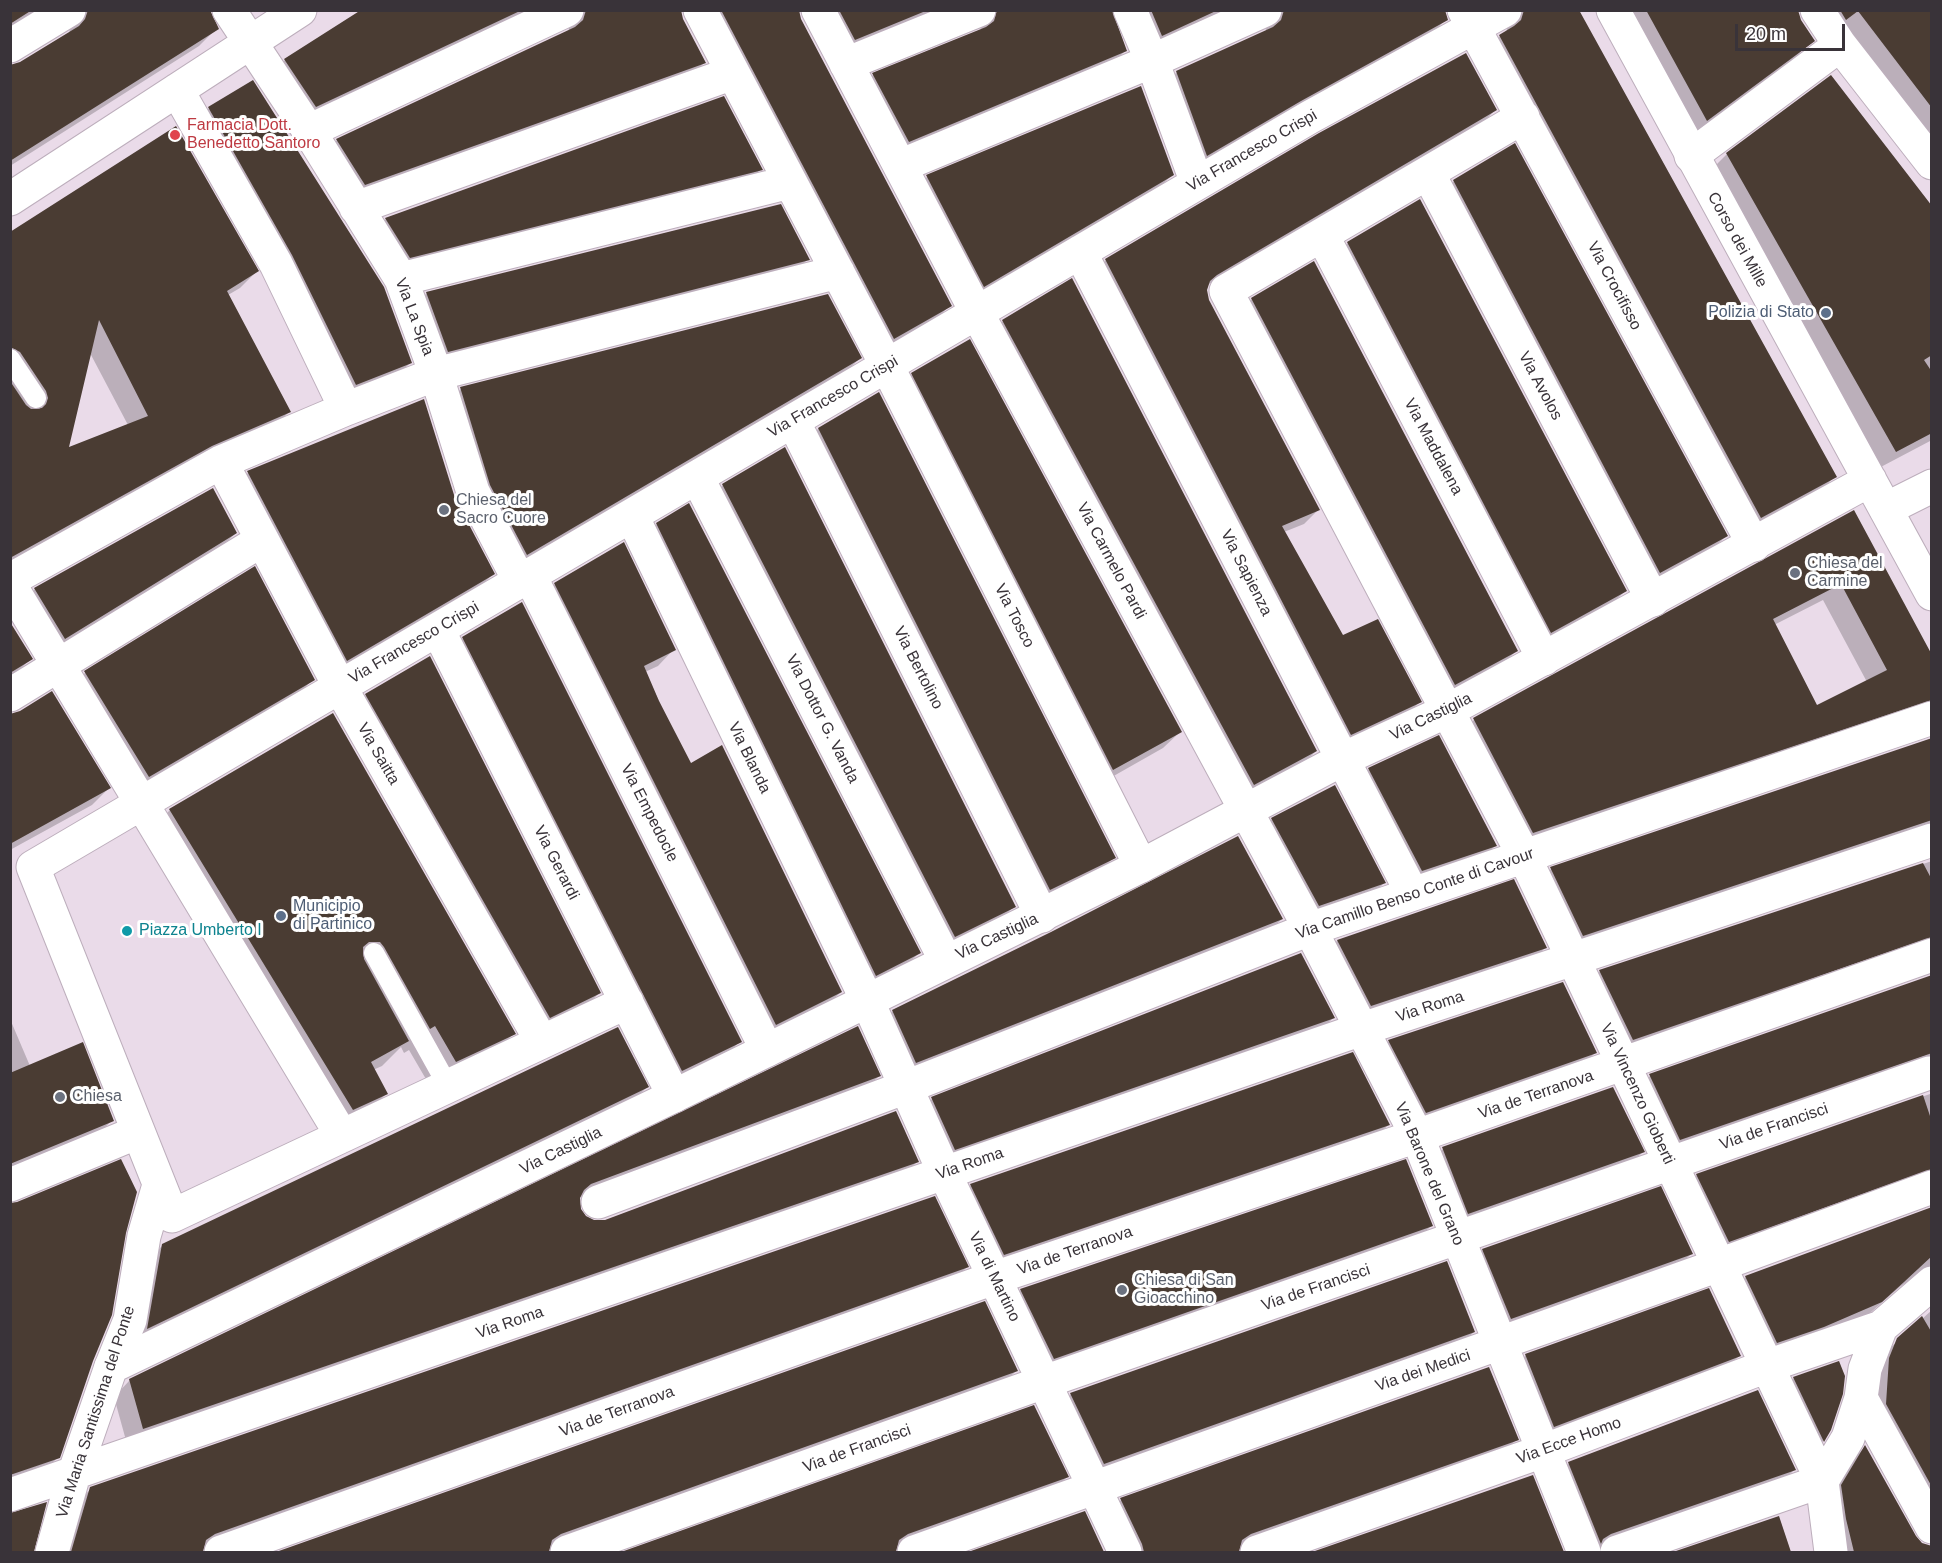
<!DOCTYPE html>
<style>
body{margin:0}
#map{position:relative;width:1942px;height:1563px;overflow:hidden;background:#eadbe9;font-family:Arial,sans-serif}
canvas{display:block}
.frame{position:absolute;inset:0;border:12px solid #393339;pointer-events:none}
.scale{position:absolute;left:1735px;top:24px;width:110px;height:27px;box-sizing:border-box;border:3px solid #393339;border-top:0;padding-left:8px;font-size:18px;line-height:21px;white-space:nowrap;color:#393339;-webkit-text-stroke:4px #fff;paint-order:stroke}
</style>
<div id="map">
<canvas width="1942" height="1563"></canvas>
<div class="frame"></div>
<div class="scale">20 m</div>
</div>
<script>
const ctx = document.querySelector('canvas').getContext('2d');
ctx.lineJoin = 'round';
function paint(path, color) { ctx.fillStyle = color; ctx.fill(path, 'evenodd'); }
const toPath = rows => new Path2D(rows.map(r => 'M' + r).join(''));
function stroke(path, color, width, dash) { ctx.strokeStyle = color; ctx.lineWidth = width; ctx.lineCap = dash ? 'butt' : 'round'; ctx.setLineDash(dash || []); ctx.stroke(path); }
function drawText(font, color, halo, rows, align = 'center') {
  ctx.font = font + ' Arial,sans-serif'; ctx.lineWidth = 6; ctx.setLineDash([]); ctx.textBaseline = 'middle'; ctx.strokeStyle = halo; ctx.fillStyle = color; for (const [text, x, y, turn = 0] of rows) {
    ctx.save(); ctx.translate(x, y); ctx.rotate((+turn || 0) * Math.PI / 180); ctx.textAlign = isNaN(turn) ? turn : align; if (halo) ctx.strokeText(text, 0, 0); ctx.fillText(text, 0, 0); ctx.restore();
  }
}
const shadow = toPath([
 [10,10,43,10,10,29],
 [57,10,209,10,217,28,199,46,10,166,10,66,20,63,69,34,70,28],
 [364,10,539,10,298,124,268,78,285,60],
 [557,10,680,10,682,19,705,62,687,80,347,202,320,158,337,140,569,31,567,19],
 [690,10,798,10,800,19,950,305,933,323,876,356],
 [808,10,951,10,837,57],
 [969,10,1110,10,1125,51,1108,68,891,159,856,92,873,75,981,31,979,20],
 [1120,10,1237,10,1144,52],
 [1255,10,1444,10,1446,19,1429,37,1189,172,1159,90,1177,72,1266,32,1265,19],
 [1495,10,1578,10,1835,476,1818,494,1743,535,1482,53,1500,36,1506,33,1507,29,1504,18],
 [1619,10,1797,10,1800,20,1813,40,1795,58,1689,137],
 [1807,10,1932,10,1932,147],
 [1140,88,1172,175,1153,194,965,304,908,196,927,177],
 [209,108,410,363,394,379,340,400,193,124],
 [1495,110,1481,125,1207,285,1206,290,1208,300,1318,510,1304,524,1284,532,1343,637,1420,702,1405,716,1336,748,1091,275,1106,260],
 [1727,154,1932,209,1932,440,1877,469,1708,173],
 [761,169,747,183,396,271,372,233,386,219],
 [1454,181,1726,536,1708,554,1642,590,1436,199],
 [10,234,257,271,240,288,228,295,289,412,272,429,10,565],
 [90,353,128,425,67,450],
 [1348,243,1625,591,1607,609,1533,650,1329,261],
 [808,259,790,277,430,369,409,311,427,293],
 [1252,299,1517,650,1501,666,1439,700,1236,315],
 [1003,321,1316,751,1297,770,1235,803,984,339],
 [860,358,843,375,509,571,443,406,461,389],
 [912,374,1180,732,1163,748,1096,786,896,391],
 [878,394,1114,857,1097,875,1032,906,801,447,818,429],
 [248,473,454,498,493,574,475,592,329,677,230,490],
 [723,485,1014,906,999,922,939,951,707,501],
 [213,490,236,533,217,551,46,656,17,608,35,589],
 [1853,512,1932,656,1932,727,1516,850,1456,737,1474,720],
 [1823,600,1867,682,1816,708,1774,625],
 [657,524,919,953,903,969,860,990,641,540],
 [254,568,313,679,298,695,133,791,69,688,85,673],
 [555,584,674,649,658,666,645,672,690,765,841,992,824,1008,759,1040,539,600],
 [10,625,31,659,10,678],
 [463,638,740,1041,724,1058,666,1086,447,654],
 [366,695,599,993,581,1012,531,1035,348,713],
 [10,715,109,788,92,805,10,850],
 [332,715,514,1033,489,1059,430,1086,409,1050,404,1053,401,1047,382,1066,373,1070,386,1094,361,1119,328,1134,145,835,170,810],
 [1932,740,1932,849,1566,952,1534,886,1551,869],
 [1369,769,1496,845,1474,867,1400,892,1348,791],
 [1272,819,1384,883,1363,904,1297,927,1251,841],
 [1932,861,1932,964,1615,1057,1583,989,1600,971],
 [1514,881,1545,948,1533,960,1358,1018,1325,953,1337,941],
 [1282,919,1268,932,902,1076,879,1024,893,1011],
 [1932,977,1932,1196,1711,1258,1680,1193,1697,1175,1930,1094,1930,1084,1663,1156,1633,1093,1650,1076],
 [1333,1018,1314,1038,935,1168,912,1118,932,1099],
 [10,1019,30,1066,112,1120,95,1138,10,1173],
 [857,1028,879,1076,863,1092,578,1198,579,1210,585,1217,594,1222,605,1221,917,1162,901,1177,127,1444,114,1397,130,1380],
 [1389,1041,1595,1053,1579,1069,1409,1129,1373,1058],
 [647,1087,634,1100,134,1341,149,1259,163,1245],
 [1613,1089,1643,1152,1630,1164,1456,1225,1430,1161,1443,1149],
 [1388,1125,1371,1143,986,1272,953,1203,971,1185],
 [10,1205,92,1360,58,1457,41,1475,10,1485],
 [1932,1209,1932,1292,1909,1281,1901,1286,1863,1319,1760,1359,1728,1294,1746,1277],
 [1431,1226,1410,1247,1033,1379,1000,1311,1021,1290],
 [1483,1250,1691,1254,1674,1271,1494,1335,1466,1267],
 [967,1267,950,1284,201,1549,202,1552,60,1552,73,1506,91,1489],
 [984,1303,1016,1371,999,1388,547,1549,548,1552,280,1552],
 [1932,1310,1932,1535,1869,1422,1880,1357],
 [1474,1332,1458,1347,1088,1479,1055,1410,1071,1394],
 [1526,1355,1740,1355,1726,1369,1540,1439,1512,1369],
 [1794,1378,1829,1430,1823,1441,1812,1451,1783,1389],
 [1034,1407,1067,1477,1050,1494,894,1549,895,1552,626,1552],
 [1517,1439,1500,1456,1237,1549,1237,1552,1121,1552,1104,1517,1121,1500],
 [1865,1447,1914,1537,1921,1544,1932,1547,1932,1552,1833,1552,1825,1504,1848,1464],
 [1569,1463,1794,1470,1778,1486,1593,1550,1552,1479],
 [1532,1476,1562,1552,1316,1552],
 [1084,1513,1103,1552,973,1552],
 [1778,1518,1789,1552,1677,1552]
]);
const building = toPath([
 [10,10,32,10,10,24],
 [88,10,210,10,219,29,10,161,10,65,20,62,79,26,85,19],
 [361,10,522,10,316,107,284,59],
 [586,10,681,10,683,19,706,63,365,185,336,139,575,27,583,20],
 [721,10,799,10,801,19,952,306,894,339],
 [839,10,928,10,855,40],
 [997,10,1112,10,1127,51,909,142,872,73,986,27,994,21],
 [1151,10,1218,10,1162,36],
 [1284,10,1445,10,1448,20,1301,101,1207,156,1176,71,1273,27,1281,20],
 [1524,10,1579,10,1837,477,1761,518,1499,35,1514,26,1521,20],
 [1646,10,1798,10,1801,20,1815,41,1707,121],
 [1840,10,1932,10,1932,108,1858,11,1846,20],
 [1466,53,1497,110,1217,275,1210,281,1207,290,1209,300,1320,510,1282,526,1343,635,1378,619,1422,702,1351,735,1105,259,1319,133],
 [1831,75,1932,206,1932,355,1924,360,1932,372,1932,433,1896,452,1726,153],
 [253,80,384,287,412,363,356,385,292,255,208,107],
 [1141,86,1174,175,984,287,926,175],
 [724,96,763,170,410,258,385,218],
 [176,126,259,271,227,291,291,412,212,446,10,558,10,381,26,405,31,409,42,408,46,404,48,398,46,391,20,352,10,347,10,232],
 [99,320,148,416,69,447],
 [1515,143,1728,536,1660,573,1453,180],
 [1420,199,1627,591,1551,633,1347,242],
 [781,204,810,260,448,352,426,292],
 [1314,261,1518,651,1455,685,1251,298],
 [1072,278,1317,751,1254,785,1002,320],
 [828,294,862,358,527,555,490,485,460,387],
 [970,339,1182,732,1113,770,911,373],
 [879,392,1116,858,1050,890,818,428],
 [424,399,455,498,495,574,347,661,247,471],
 [785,447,1016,907,955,937,722,484],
 [213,488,237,533,65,639,34,588],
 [689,503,921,953,876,976,656,523],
 [1854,510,1932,655,1932,700,1533,833,1473,718],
 [1841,584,1887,670,1817,705,1773,619],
 [624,542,676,650,644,666,659,701,691,763,722,745,842,992,776,1025,554,583],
 [255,566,315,680,149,777,84,671],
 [522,602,742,1042,682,1071,462,637],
 [10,622,33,659,10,673],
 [430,656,601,993,550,1018,365,694],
 [52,691,111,788,10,844,10,714,20,711],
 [333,713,516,1034,456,1062,435,1026,430,1029,384,947,380,942,369,942,363,947,364,959,409,1041,371,1062,388,1094,353,1110,169,809],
 [1439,735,1497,846,1422,871,1368,768],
 [1932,738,1932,820,1920,824,1583,936,1550,867],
 [1335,785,1386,883,1319,906,1271,818],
 [1238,836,1283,919,916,1063,892,1010,1051,932],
 [1923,863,1932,880,1932,937,1633,1040,1599,970],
 [1514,879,1547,948,1371,1006,1337,940],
 [1301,953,1335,1018,955,1150,931,1097],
 [1932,975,1932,1053,1680,1140,1649,1074],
 [1563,982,1597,1053,1426,1113,1388,1040],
 [858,1026,881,1076,591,1184,584,1190,580,1198,581,1209,586,1216,594,1220,605,1220,896,1111,919,1162,143,1429,129,1379],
 [618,1027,649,1087,147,1329,162,1244],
 [83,1042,114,1121,10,1164,10,1073],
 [1353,1052,1390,1125,1004,1255,970,1184],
 [1613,1087,1645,1152,1468,1214,1442,1147],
 [1923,1095,1932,1122,1932,1169,1729,1242,1696,1174],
 [121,1159,137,1192,126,1233,112,1315,93,1361,60,1458,10,1475,10,1203,17,1202],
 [1406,1159,1433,1226,1054,1359,1020,1289],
 [1661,1186,1693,1254,1511,1319,1482,1249],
 [935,1196,969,1267,215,1534,206,1540,203,1552,71,1552,90,1487],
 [1932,1207,1932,1256,1904,1282,1882,1302,1824,1327,1777,1343,1745,1276],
 [1447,1261,1475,1332,1104,1464,1070,1393],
 [1709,1288,1741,1356,1554,1427,1525,1354],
 [985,1301,1018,1371,561,1534,552,1540,549,1552,276,1552],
 [1922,1316,1932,1333,1932,1487,1886,1404,1889,1358,1897,1338],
 [1839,1361,1845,1376,1843,1394,1831,1430,1824,1442,1793,1377],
 [1489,1367,1519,1440,1251,1534,1242,1540,1239,1552,1144,1552,1142,1544,1120,1498],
 [1758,1390,1796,1470,1611,1534,1603,1539,1601,1544,1568,1462],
 [1034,1405,1069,1477,908,1534,899,1540,896,1552,621,1552],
 [1865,1445,1916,1536,1922,1543,1932,1546,1932,1552,1854,1552,1846,1519,1841,1485],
 [1533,1475,1564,1552,1312,1552],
 [47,1502,34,1552,10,1552,10,1513],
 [1085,1511,1104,1552,968,1552],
 [1779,1516,1791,1552,1673,1552]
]);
const lane = toPath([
 [10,359,36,398],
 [374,953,448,1086]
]);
const street = toPath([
 [229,10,309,131,401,279,436,374,473,492,520,582],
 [700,10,887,366,1141,866],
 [818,10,977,313,1310,929,1417,1136,1584,1552],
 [1130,10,1152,61,1197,183],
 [1464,10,1754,545],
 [1817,10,1840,45,1932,163],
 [10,46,69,10],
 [846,64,979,10],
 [177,90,276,264,346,409],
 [1523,117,1226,291,1524,856,1822,1481,1831,1552],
 [309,131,567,10],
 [1691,156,1840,45],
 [900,166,1152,61,1265,10],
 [1428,173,1653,600],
 [10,199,300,10],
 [356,208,733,73],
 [1322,235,1544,659],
 [1080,252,1412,893],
 [401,279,790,182],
 [793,421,1042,916],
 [221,462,340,687,542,1042],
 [697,477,946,961],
 [1886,509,1932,486],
 [632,516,867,1000,944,1172,1125,1552],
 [530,576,767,1050],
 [10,580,221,462,346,409,436,374,838,272],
 [10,585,342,1136],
 [438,630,674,1096],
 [10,695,262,540],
 [627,1002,172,1216,33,867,1310,117,1505,10],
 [10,1185,138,1132],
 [598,1202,906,1087,1310,929,1932,718],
 [111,1367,130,1320,144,1236,159,1185],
 [1861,1398,1932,1527],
 [1822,1481,1848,1438,1861,1398,1865,1369,1881,1327,1932,1283],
 [221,1552,994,1278,1417,1136,1932,955],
 [567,1552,1044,1382,1929,1073],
 [914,1552,1719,1265,1932,1187],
 [1257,1552,1543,1451,1767,1366,1881,1327],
 [1617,1552,1822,1481]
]);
const secondary = toPath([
 [1613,10,1932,594],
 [10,1495,1362,1029,1932,840],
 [52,1552,74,1474,111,1367,674,1096,1141,866,1343,759,1447,711,1870,480]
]);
const markers = [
 [175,135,6,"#e0444e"],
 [1826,313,6,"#5c6f8a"],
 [444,510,6,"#6b7280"],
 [1795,573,6,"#6b7280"],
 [281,916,6,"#5c6f8a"],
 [127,931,6,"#0f9aa8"],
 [60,1097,6,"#6b7280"],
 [1122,1290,6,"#6b7280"]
];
const healthNames = [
 ["Farmacia Dott.",187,126],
 ["Benedetto Santoro",187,144]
];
const streetNames = [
 ["Via Francesco Crispi",1252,151,-30],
 ["Corso dei Mille",1737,240,61],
 ["Via Crocifisso",1614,286,62],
 ["Via La Spia",414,317,69],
 ["Via Avolos",1540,386,62],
 ["Via Francesco Crispi",833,397,-30],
 ["Via Maddalena",1433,447,62],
 ["Via Carmelo Pardi",1111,561,62],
 ["Via Sapienza",1246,573,63],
 ["Via Tosco",1014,616,63],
 ["Via Francesco Crispi",414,643,-30],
 ["Via Bertolino",918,668,63],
 ["Via Castiglia",1431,717,-26],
 ["Via Dottor G. Vanda",822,719,63],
 ["Via Saitta",378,754,60],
 ["Via Blanda",749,758,64],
 ["Via Empedocle",649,813,63],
 ["Via Gerardi",556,863,63],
 ["Via Camillo Benso Conte di Cavour",1415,894,-19],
 ["Via Castiglia",997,937,-25],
 ["Via Roma",1430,1007,-18],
 ["Via Vincenzo Gioberti",1637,1094,65],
 ["Via de Terranova",1536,1095,-19],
 ["Via de Francisci",1774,1127,-19],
 ["Via Castiglia",561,1151,-26],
 ["Via Roma",970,1164,-19],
 ["Via Barone del Grano",1429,1174,67],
 ["Via de Terranova",1075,1251,-19],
 ["Via di Martino",994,1277,64],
 ["Via de Francisci",1316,1288,-19],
 ["Via Roma",510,1323,-19],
 ["Via dei Medici",1423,1371,-19],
 ["Via Maria Santissima del Ponte",96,1412,-72],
 ["Via de Terranova",617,1412,-20],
 ["Via Ecce Homo",1569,1441,-20],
 ["Via de Francisci",857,1449,-20]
];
const serviceNames = [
 ["Polizia di Stato",1814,313],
 ["Municipio",293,907,"left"],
 ["di Partinico",293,925,"left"]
];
const worshipNames = [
 ["Chiesa del",456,501],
 ["Sacro Cuore",456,519],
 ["Chiesa del",1807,564],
 ["Carmine",1807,582],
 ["Chiesa",72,1097],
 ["Chiesa di San",1134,1281],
 ["Gioacchino",1134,1299]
];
const cultureNames = [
 ["Piazza Umberto I",139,931]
];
paint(shadow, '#0003');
paint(building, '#4a3c33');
stroke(lane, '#bdaebc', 22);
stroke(street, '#bdaebc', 35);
stroke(secondary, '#bdaebc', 35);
stroke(lane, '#fff', 20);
stroke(street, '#fff', 33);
stroke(secondary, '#fff', 33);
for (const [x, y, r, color] of markers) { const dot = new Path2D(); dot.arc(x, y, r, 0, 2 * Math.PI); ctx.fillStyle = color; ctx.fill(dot); stroke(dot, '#fff', 2); }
drawText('16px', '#be3a42', '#fff', healthNames, 'left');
drawText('16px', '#393339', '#fff', streetNames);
drawText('16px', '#4e5e75', '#fff', serviceNames, 'right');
drawText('16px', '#5b616d', '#fff', worshipNames, 'left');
drawText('16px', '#0d838f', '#fff', cultureNames, 'left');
</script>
